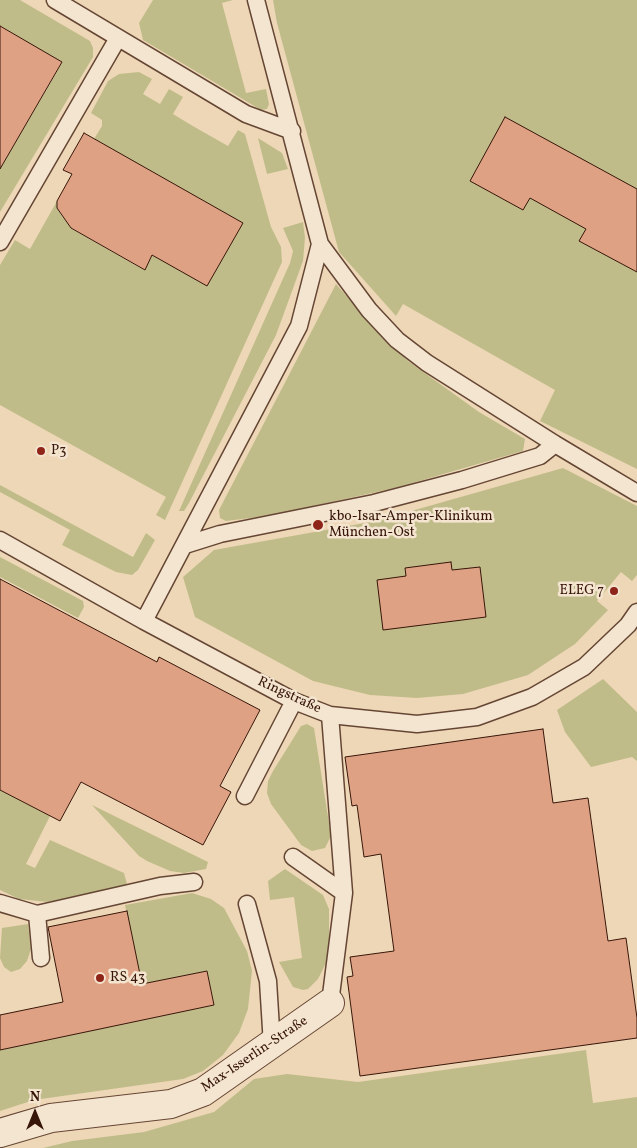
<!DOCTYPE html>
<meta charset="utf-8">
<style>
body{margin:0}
#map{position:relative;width:637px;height:1148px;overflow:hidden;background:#eed7b7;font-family:Vollkorn,serif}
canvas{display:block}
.north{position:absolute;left:10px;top:1088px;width:50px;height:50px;-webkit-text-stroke:4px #f4e5d0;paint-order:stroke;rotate:0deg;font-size:14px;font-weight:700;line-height:20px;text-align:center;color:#371609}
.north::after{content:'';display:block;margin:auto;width:18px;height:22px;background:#371609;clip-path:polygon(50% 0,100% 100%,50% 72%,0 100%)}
</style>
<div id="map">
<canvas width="637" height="1148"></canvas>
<div class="north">N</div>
</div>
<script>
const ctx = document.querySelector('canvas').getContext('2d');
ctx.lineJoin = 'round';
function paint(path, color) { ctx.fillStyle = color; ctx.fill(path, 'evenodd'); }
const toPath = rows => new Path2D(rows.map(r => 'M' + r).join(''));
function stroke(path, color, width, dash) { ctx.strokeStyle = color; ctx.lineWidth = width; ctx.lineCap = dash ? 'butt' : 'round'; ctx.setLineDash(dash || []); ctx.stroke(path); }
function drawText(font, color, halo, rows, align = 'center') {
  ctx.font = font + ' Vollkorn,serif'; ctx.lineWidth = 5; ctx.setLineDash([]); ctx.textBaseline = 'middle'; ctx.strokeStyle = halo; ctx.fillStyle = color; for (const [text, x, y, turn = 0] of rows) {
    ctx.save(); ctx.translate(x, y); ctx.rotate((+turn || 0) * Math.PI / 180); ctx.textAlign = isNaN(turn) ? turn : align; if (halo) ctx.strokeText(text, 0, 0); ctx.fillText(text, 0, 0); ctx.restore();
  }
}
const green = toPath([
 [0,0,20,0,90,41,93,48,93,57,0,212,0,169,62,63,0,26],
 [153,0,233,0,222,3,246,93,266,89,269,104,267,109,261,110,143,40,139,23],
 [273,0,637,0,637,469,540,421,555,390,403,304,396,316,339,252,277,23],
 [139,72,152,79,143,94,160,104,169,89,183,97,173,114,191,125,228,146,238,130,245,134,271,227,281,247,282,262,165,520,156,515,166,497,0,405,0,265,15,240,30,249,57,201,57,208,62,216,69,219,77,218,72,229,144,270,152,255,94,139,102,126,102,120,91,113,108,81,119,74],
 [258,138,282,153,288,169,267,174],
 [303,222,305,238,303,261,276,335,189,503,184,511,179,511,290,263,293,251,283,228],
 [336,284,371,324,408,361,479,412,525,439,523,451,395,488,267,516,226,521,220,518,219,510],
 [563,468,637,506,637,575,632,581,621,572,597,601,608,610,575,644,528,675,463,694,417,698,370,695,313,681,195,617,183,577,214,550,376,521],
 [0,485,133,557,146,533,155,540,138,570,132,575,116,572,62,545,70,530,0,492],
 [0,557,83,601,84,607,78,618,0,577],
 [603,679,637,712,637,761,632,757,591,767,565,732,557,710],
 [307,724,314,728,331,836,325,848,312,851,301,845,271,804,267,793,268,781,273,771,301,726],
 [0,790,50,816,26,864,35,868,50,840,124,873,127,884,124,888,48,902,19,899,0,890],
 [92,805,208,862,206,869,184,873,170,871,147,861,139,856],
 [285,869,323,895,329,909,329,943,326,963,318,979,308,989,303,990,293,987,279,962,302,958,294,897,270,900,268,881],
 [192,893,211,899,224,908,247,951,252,971,248,1009,239,1033,223,1055,203,1071,183,1079,34,1100,0,1111,0,1050,214,1005,207,971,142,984,125,905],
 [28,924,31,949,27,961,20,969,11,972,4,967,0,958,2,928],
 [586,1050,593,1103,637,1097,637,1148,43,1148,72,1141,144,1132,214,1112,254,1079,287,1074,358,1082]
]);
const building = toPath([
 [0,26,62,62,0,169,0,26],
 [505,117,637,189,637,272,579,241,586,229,530,198,523,210,470,181,505,117],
 [84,133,243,223,207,286,152,255,145,270,71,228,57,208,57,201,72,174,63,170,84,133],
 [451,562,452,570,480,567,486,617,383,630,377,580,406,576,405,568,451,562],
 [0,579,157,662,159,657,260,710,220,786,231,792,203,845,81,782,60,821,0,790,0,579],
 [543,729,553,803,588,798,608,941,626,938,637,1018,637,1038,360,1076,347,977,353,976,350,957,394,951,381,854,364,857,357,805,352,806,345,757,543,729],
 [127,911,142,984,207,971,214,1005,0,1050,0,1015,63,1002,48,927,127,911]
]);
const service = toPath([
 [55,0,246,114,292,131],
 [0,242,118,38],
 [320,244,369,310,397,340,427,363,555,444,637,493],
 [0,540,144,621,294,701,330,715,417,724,477,717,532,697,584,667,628,625,637,612],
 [185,545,220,534,374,503,462,480,540,456,555,444],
 [144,621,299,326,320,244,256,0],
 [330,715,344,893,330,1003],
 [245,796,294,701],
 [293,857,344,893],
 [0,903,37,914,160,886,194,882],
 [247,904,268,981,272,1045],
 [37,914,41,958]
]);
const minor = toPath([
 [0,1133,51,1118,171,1104,203,1092,330,1003]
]);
const markers = [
 [41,451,5,"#8f2418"],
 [318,525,6,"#8f2418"],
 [614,591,5,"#8f2418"],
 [100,978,5,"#8f2418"]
];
const poiNames = [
 ["P3",51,451],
 ["kbo-Isar-Amper-Klinikum",329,517],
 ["München-Ost",329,533],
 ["ELEG 7",604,591,"right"],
 ["RS 43",110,978]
];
const streetNames = [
 ["Ringstraße",289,696,25],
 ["Max-Isserlin-Straße",255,1055,-34]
];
paint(green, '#c0bc89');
paint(building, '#dea184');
stroke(building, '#371609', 1);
stroke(service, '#654634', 19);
stroke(minor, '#654634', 30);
stroke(service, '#f4e5d0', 16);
stroke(minor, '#f4e5d0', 28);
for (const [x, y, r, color] of markers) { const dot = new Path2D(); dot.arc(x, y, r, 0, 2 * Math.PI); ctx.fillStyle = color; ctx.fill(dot); stroke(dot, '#f4e5d0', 2); }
drawText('14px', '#371609', '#f4e5d0', poiNames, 'left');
drawText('14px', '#371609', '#f4e5d0', streetNames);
</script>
